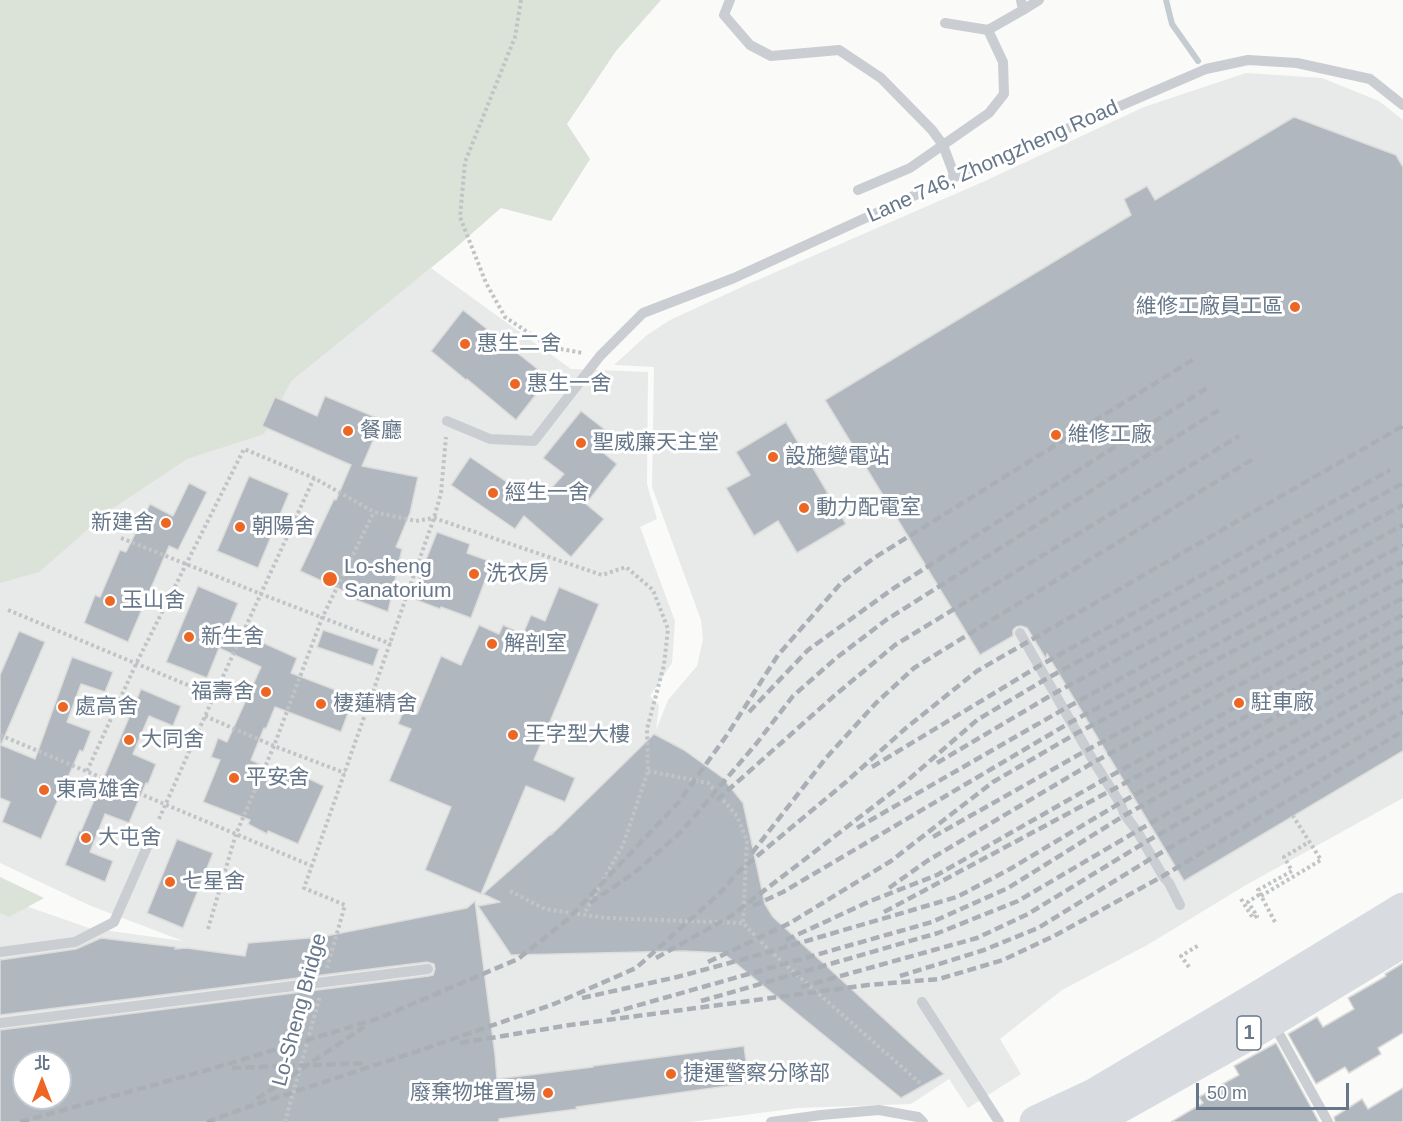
<!DOCTYPE html>
<meta charset="utf-8">
<style>
body{margin:0}
#map{position:relative;width:1403px;height:1122px;overflow:hidden;background:#fafaf8;font-family:Arial,"Noto Sans TC",sans-serif}
canvas{display:block}
.north{position:absolute;left:12px;top:1050px;width:60px;height:60px;box-sizing:border-box;background:#fff;border:2px solid #c2c9d0;border-radius:50%;rotate:0deg;font-size:16px;font-weight:700;line-height:24px;text-align:center;color:#67778a}
.north::after{content:'';display:block;margin:auto;width:21px;height:27px;background:#ed6624;clip-path:polygon(50% 0,100% 100%,50% 72%,0 100%)}
.scale{position:absolute;left:1196px;top:1083px;width:153px;height:27px;box-sizing:border-box;border:3px solid #67778a;border-top:0;padding-left:8px;font-size:18px;line-height:21px;white-space:nowrap;color:#67778a;-webkit-text-stroke:4px #fff;paint-order:stroke}
</style>
<div id="map">
<canvas width="1403" height="1122"></canvas>
<div class="north">北</div>
<div class="scale">50 m</div>
</div>
<script>
const ctx = document.querySelector('canvas').getContext('2d');
ctx.lineJoin = 'round';
function paint(path, color) { ctx.fillStyle = color; ctx.fill(path, 'evenodd'); }
const toPath = rows => new Path2D(rows.map(r => 'M' + r).join(''));
function stroke(path, color, width, dash) { ctx.strokeStyle = color; ctx.lineWidth = width; ctx.lineCap = dash ? 'butt' : 'round'; ctx.setLineDash(dash || []); ctx.stroke(path); }
function drawText(font, color, halo, rows, align = 'center') {
  ctx.font = font + ' Arial,"Noto Sans TC",sans-serif'; ctx.lineWidth = 6; ctx.setLineDash([]); ctx.textBaseline = 'middle'; ctx.strokeStyle = halo; ctx.fillStyle = color; for (const [text, x, y, turn = 0] of rows) {
    ctx.save(); ctx.translate(x, y); ctx.rotate((+turn || 0) * Math.PI / 180); ctx.textAlign = isNaN(turn) ? turn : align; if (halo) ctx.strokeText(text, 0, 0); ctx.fillText(text, 0, 0); ctx.restore();
  }
}
const built = toPath([
 [1246,73,1322,78,1379,101,1403,120,1403,798,1246,885,1149,944,1062,990,1000,1039,1021,1074,968,1108,949,1079,911,1104,798,1108,691,1122,0,1122,0,897,89,928,183,941,91,906,0,863,0,537,283,382,431,268,571,369,648,372,647,484,657,519,640,527,675,621,672,663,650,696,659,705,656,730,668,700,697,666,703,639,701,620,652,487,654,367,614,365,647,335,670,320,746,285,985,181,1144,107],
 [24,1062,60,1062,60,1098,24,1098]
]);
const green = toPath([
 [0,0,661,0,616,51,567,124,590,159,551,221,501,208,453,250,291,381,264,434,187,459,110,510,39,572,0,583],
 [0,877,44,898,9,917,0,913]
]);
const stream = toPath([
 [1166,0,1172,24,1198,61]
]);
const building = toPath([
 [1294,117,1396,155,1403,167,1403,751,1184,881,1047,654,1046,659,1027,628,1021,626,1016,627,1013,630,1013,636,980,655,825,400,1131,215,1124,199,1147,186,1155,200,1294,117],
 [463,310,549,378,516,420,467,379,466,380,431,351,463,310],
 [325,396,382,420,362,466,418,477,410,513,396,547,402,549,388,612,356,600,357,597,300,571,334,499,336,500,351,465,262,426,275,397,317,416,325,396],
 [581,411,612,435,600,450,617,464,586,504,604,519,571,557,524,516,515,529,451,485,470,457,538,503,564,474,543,458,581,411],
 [786,422,846,524,797,553,778,521,754,536,726,488,750,475,736,452,786,422],
 [249,476,289,493,258,568,217,551,249,476],
 [189,483,207,492,178,550,169,546,128,642,84,623,95,595,100,597,120,550,126,552,150,504,173,516,189,483],
 [437,532,470,544,467,553,492,562,471,618,441,607,440,609,411,598,437,532],
 [198,586,238,603,228,627,297,658,291,673,354,697,341,732,275,707,266,729,264,728,251,760,298,782,301,775,324,786,298,844,268,831,267,834,248,824,250,820,203,802,220,760,211,757,218,738,227,742,261,667,219,648,207,678,166,662,198,586],
 [559,587,599,604,534,760,575,778,565,802,526,786,481,894,425,870,451,807,389,781,411,729,398,724,404,709,417,714,441,656,461,665,479,625,499,634,503,625,523,634,531,615,545,621,559,587],
 [323,630,379,649,373,666,317,647,323,630],
 [19,631,45,642,1,745,35,759,72,657,113,672,105,692,81,684,67,722,91,731,83,752,80,750,41,839,2,822,10,802,0,798,0,675,19,631],
 [141,689,181,706,173,726,149,716,133,754,156,764,148,784,146,783,129,823,105,814,90,852,113,861,105,882,65,865,79,831,81,831,141,689],
 [654,734,684,750,723,778,743,803,765,904,773,917,944,1074,901,1098,723,953,684,951,511,955,478,906,500,902,483,894,553,832,551,835,654,734],
 [177,839,213,853,183,928,147,913,177,839],
 [475,901,495,1055,497,1079,593,1067,593,1066,744,1046,749,1083,576,1107,577,1109,499,1119,499,1122,0,1122,0,1030,429,976,433,975,435,969,434,964,427,962,0,1015,0,960,76,949,101,938,176,947,175,949,186,948,245,956,248,943,321,937,467,908,475,901],
 [24,1062,60,1062,60,1098,24,1098,24,1062],
 [1403,963,1403,1033,1378,1048,1381,1054,1349,1073,1345,1067,1316,1084,1288,1034,1317,1017,1323,1027,1354,1009,1348,998,1386,976,1385,974,1403,963],
 [1276,1043,1319,1122,1171,1122,1203,1103,1199,1097,1239,1075,1234,1066,1276,1043],
 [1403,1088,1403,1122,1335,1122,1334,1117,1362,1099,1368,1109,1403,1088]
]);
const path = toPath([
 [521,0,515,37,465,162,460,217,486,283,505,317,550,347,583,353],
 [121,538,261,594,391,644],
 [8,610,214,696],
 [205,716,274,746,345,773],
 [0,735,312,866],
 [87,771,136,664,244,449,314,478,374,512,416,521,434,518,602,575,626,567,653,590,668,629,664,665,647,729,648,771,623,845,584,914],
 [648,771,708,783,737,816,747,841,743,923,770,951,920,1083],
 [159,819,214,696,314,478],
 [510,891,545,909,606,918,743,923],
 [1261,896,1321,860,1293,816],
 [1241,899,1253,918,1257,916,1248,902,1260,894],
 [1275,922,1258,890,1292,871,1284,857,1309,842],
 [208,929,236,834,274,746,322,618,374,512],
 [1189,967,1181,956,1199,945],
 [327,968,345,905,304,888,434,518,441,493,446,437],
 [285,1122,320,996]
]);
const service = toPath([
 [730,0,724,15,750,45,771,56,839,50,881,78,932,130,943,145,910,168,858,190],
 [1023,10,1039,0],
 [945,23,988,30],
 [955,177,943,145,989,113,1004,94,1003,62,988,30,1023,10,1021,0],
 [447,421,490,439,534,441,600,356,643,313,734,278,955,177,1206,69,1248,60,1297,63,1370,79,1403,105],
 [1020,633,1094,762,1120,803,1125,815,1137,831,1163,876,1169,883,1180,905],
 [0,952,75,942,114,922,154,831],
 [922,1002,999,1122],
 [0,1023,428,969],
 [1273,1023,1328,1122],
 [771,1122,821,1115,879,1110,918,1117,923,1122]
]);
const primary = toPath([
 [1036,1122,1094,1095,1259,997,1403,909],
 [1092,1122,1261,1027,1403,941]
]);
const rail = toPath([
 [749,712,808,650,894,588,1210,386],
 [937,763,1055,693,1403,505],
 [872,767,1039,666,1390,470],
 [717,800,834,696,895,645,1239,436],
 [857,828,1064,709,1403,525],
 [933,837,1087,750,1403,580],
 [752,853,826,758,876,703,914,668,1253,459],
 [889,888,927,861,1094,762,1403,598],
 [590,903,634,873,681,832,756,744,793,696,835,659,886,620,1222,408],
 [753,906,783,892,1071,722,1403,545],
 [884,912,1112,790,1403,630],
 [786,940,868,902,937,875,1105,779,1403,615],
 [656,958,731,916,908,780,977,720,1046,679,1403,483],
 [708,962,790,923,891,861,993,782,1077,733,1403,562],
 [900,976,984,950,1038,928,1152,858,1403,712],
 [801,987,977,938,1028,914,1144,843,1403,695],
 [582,998,677,977,748,958,957,897,1010,869,1120,803,1403,646],
 [701,1001,938,933,1018,901,1137,831,1403,679],
 [611,1013,932,922,1008,888,1125,815,1403,662],
 [460,1043,570,1025,868,985,939,979,1003,960,1054,936,1163,876,1403,731],
 [232,1068,366,1063],
 [257,1099,364,1027],
 [20,1122,211,1069,377,1019,518,959,568,919,678,803,727,735,778,655,842,582,874,558,1194,359],
 [207,1122,242,1109,424,1049,554,1004,636,968,720,893,738,872,846,782,906,728,977,671,1403,426]
]);
const markers = [
 [1295,307,6,"#ed6624"],
 [465,344,6,"#ed6624"],
 [515,384,6,"#ed6624"],
 [348,431,6,"#ed6624"],
 [1056,435,6,"#ed6624"],
 [581,443,6,"#ed6624"],
 [773,457,6,"#ed6624"],
 [493,493,6,"#ed6624"],
 [804,508,6,"#ed6624"],
 [166,523,6,"#ed6624"],
 [240,527,6,"#ed6624"],
 [474,574,6,"#ed6624"],
 [330,579,8,"#ed6624"],
 [110,601,6,"#ed6624"],
 [189,637,6,"#ed6624"],
 [492,644,6,"#ed6624"],
 [266,692,6,"#ed6624"],
 [1239,703,6,"#ed6624"],
 [321,704,6,"#ed6624"],
 [63,707,6,"#ed6624"],
 [513,735,6,"#ed6624"],
 [129,740,6,"#ed6624"],
 [234,778,6,"#ed6624"],
 [44,790,6,"#ed6624"],
 [86,838,6,"#ed6624"],
 [170,882,6,"#ed6624"],
 [671,1074,6,"#ed6624"],
 [548,1093,6,"#ed6624"]
];
const shields = [
 [1249,1033,24]
];
const shieldNames = [
 ["1",1249,1033]
];
const streetNames = [
 ["Lane 746, Zhongzheng Road",993,162,-24],
 ["Lo-Sheng Bridge",300,1010,-75]
];
const poiNames = [
 ["維修工廠員工區",1283,307,"right"],
 ["惠生二舍",477,344],
 ["惠生一舍",527,384],
 ["餐廳",360,431],
 ["維修工廠",1068,435],
 ["聖威廉天主堂",593,443],
 ["設施變電站",785,457],
 ["經生一舍",505,493],
 ["動力配電室",816,508],
 ["新建舍",154,523,"right"],
 ["朝陽舍",252,527],
 ["Lo-sheng",344,567],
 ["Sanatorium",344,591],
 ["洗衣房",486,574],
 ["玉山舍",122,601],
 ["新生舍",201,637],
 ["解剖室",504,644],
 ["福壽舍",254,692,"right"],
 ["駐車廠",1251,703],
 ["棲蓮精舍",333,704],
 ["處高舍",75,707],
 ["王字型大樓",525,735],
 ["大同舍",141,740],
 ["平安舍",246,778],
 ["東高雄舍",56,790],
 ["大屯舍",98,838],
 ["七星舍",182,882],
 ["捷運警察分隊部",683,1074],
 ["廢棄物堆置場",536,1093,"right"]
];
paint(built, '#e8e9e9');
paint(green, '#dbe2d8');
stroke(stream, '#c4ccd2', 6);
paint(building, '#b0b7bf');
stroke(building, '#dcdcda', 1.5);
stroke(path, '#c1c4c6', 4, [3, 3]);
stroke(service, '#cacdd1', 10);
stroke(primary, '#d8dce0', 33);
stroke(rail, '#aaafb6', 4.5, [9, 4.5]);
for (const [x, y, r, color] of markers) { const dot = new Path2D(); dot.arc(x, y, r, 0, 2 * Math.PI); ctx.fillStyle = color; ctx.fill(dot); stroke(dot, '#fff', 2); }
for (const [x, y, w] of shields) { const box = new Path2D(); box.roundRect(x - w / 2, y - 17, w, 34, 4.5); ctx.fillStyle = '#fff'; ctx.fill(box); stroke(box, '#67778a', 1.5); }
drawText('bold 20px', '#67778a', null, shieldNames);
drawText('21px', '#67778a', '#fff', streetNames);
drawText('21px', '#67778a', '#fff', poiNames, 'left');
</script>
